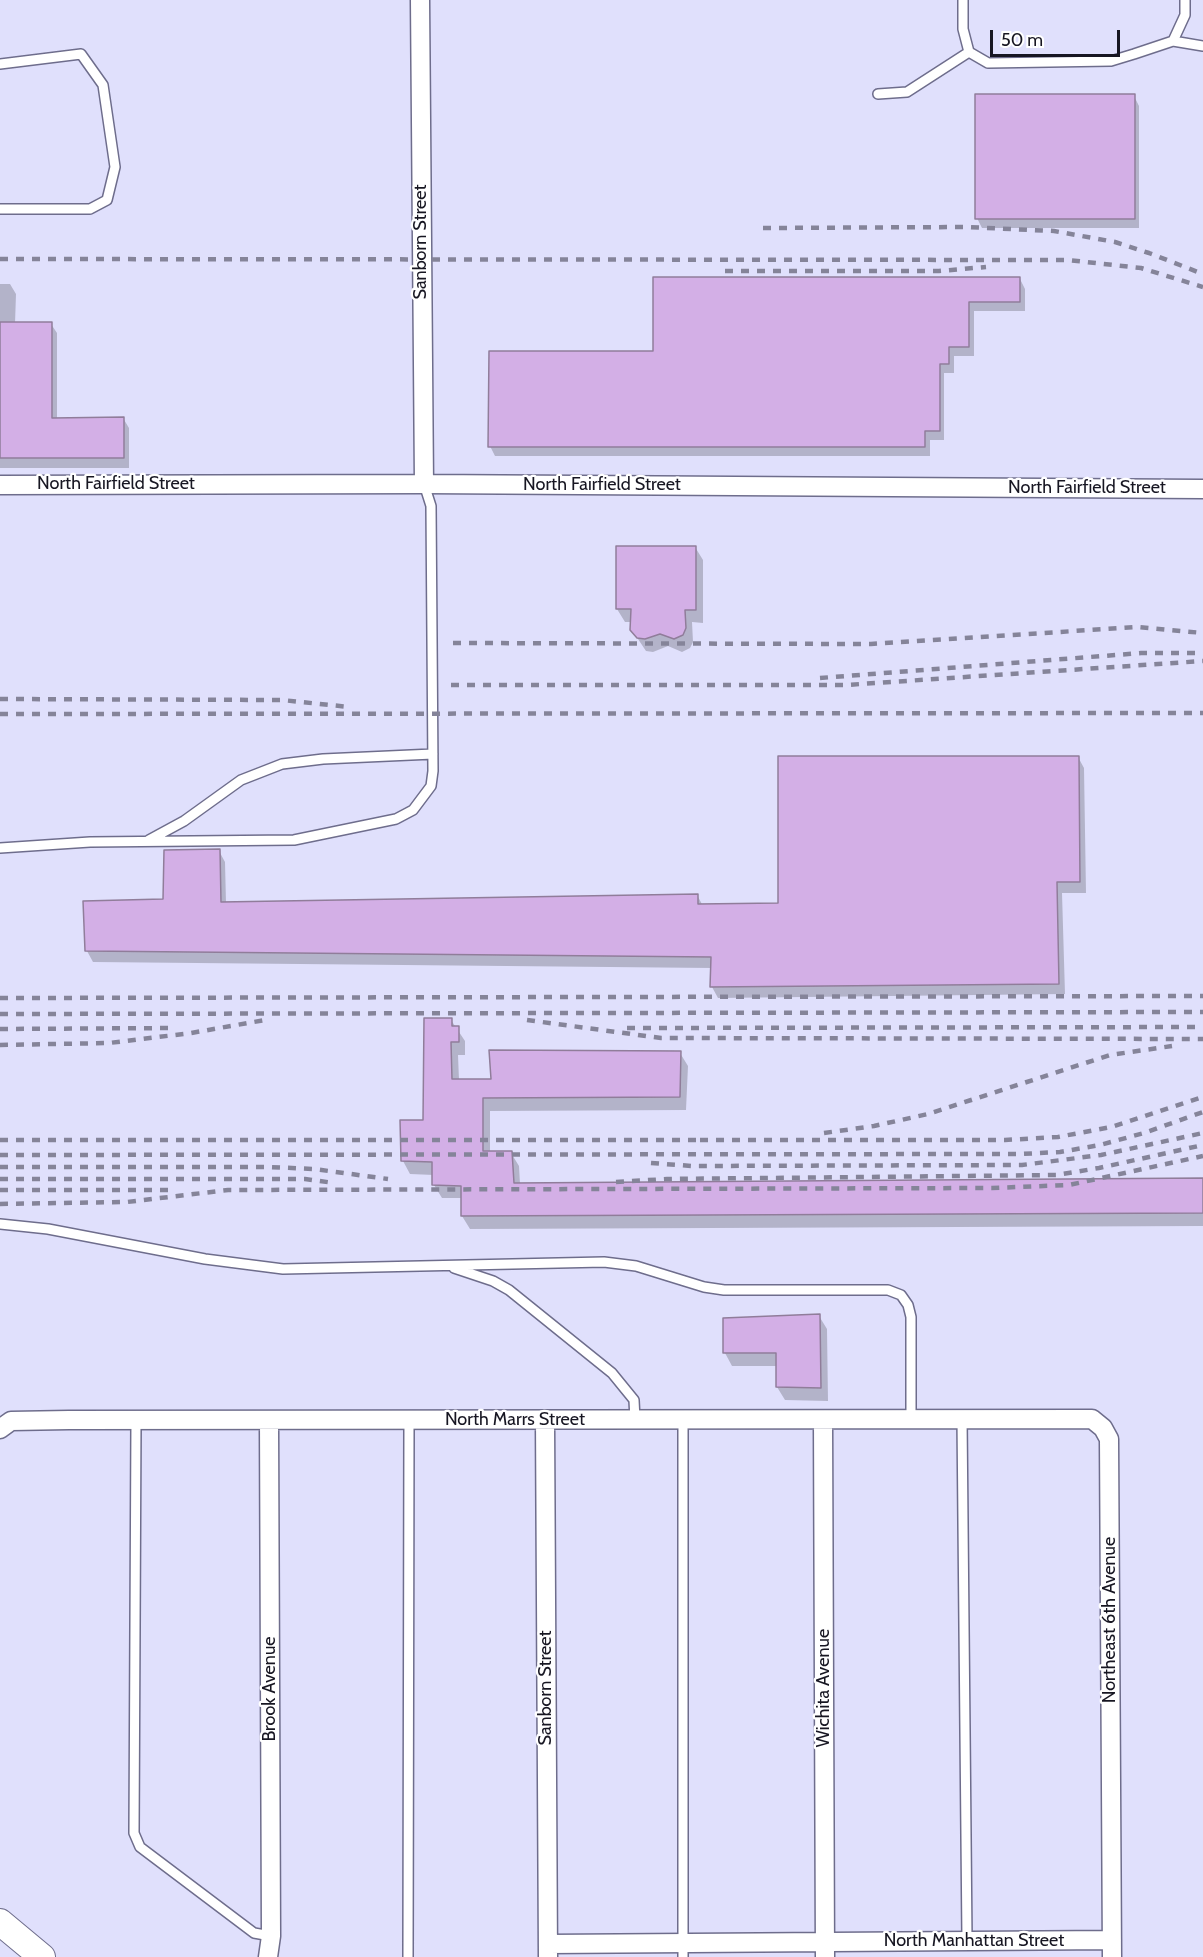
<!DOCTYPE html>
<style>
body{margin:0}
#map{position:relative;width:1203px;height:1957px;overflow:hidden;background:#e0e0fc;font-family:Cabin,sans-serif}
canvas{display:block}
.scale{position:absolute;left:990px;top:30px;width:130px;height:27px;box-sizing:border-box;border:3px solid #171622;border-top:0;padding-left:8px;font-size:18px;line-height:21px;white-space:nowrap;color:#171622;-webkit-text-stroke:4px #fff;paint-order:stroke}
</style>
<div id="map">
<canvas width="1203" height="1957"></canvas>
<div class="scale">50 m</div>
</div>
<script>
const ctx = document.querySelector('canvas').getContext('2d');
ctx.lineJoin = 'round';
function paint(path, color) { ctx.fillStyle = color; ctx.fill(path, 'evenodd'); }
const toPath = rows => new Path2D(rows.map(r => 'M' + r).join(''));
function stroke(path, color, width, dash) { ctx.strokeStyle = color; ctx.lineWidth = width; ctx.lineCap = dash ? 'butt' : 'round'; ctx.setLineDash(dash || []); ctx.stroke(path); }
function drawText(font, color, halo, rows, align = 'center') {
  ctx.font = font + ' Cabin,sans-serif'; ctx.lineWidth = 4.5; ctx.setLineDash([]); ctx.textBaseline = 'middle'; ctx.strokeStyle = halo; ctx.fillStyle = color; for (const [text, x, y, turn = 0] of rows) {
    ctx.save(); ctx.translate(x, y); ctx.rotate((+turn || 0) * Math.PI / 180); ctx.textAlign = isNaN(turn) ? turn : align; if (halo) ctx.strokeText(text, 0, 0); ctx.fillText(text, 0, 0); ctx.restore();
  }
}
const shadow = toPath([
 [1134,96,1139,106,1139,228,982,228,977,218],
 [1020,279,1025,289,1025,311,974,311,974,356,954,356,954,373,944,373,944,440,930,440,930,456,495,456,490,446,655,353],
 [0,284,10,284,16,294,15,324,51,324,57,333,57,419,123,418,129,428,129,468,0,468],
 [695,547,703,560,703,623,692,622,693,642,690,648,682,652,668,646,653,652,646,651,632,630,632,622,625,622,617,609],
 [1078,757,1084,768,1086,893,1062,893,1065,994,718,998,712,987,712,968,93,962,87,951,164,901,219,851,225,862,226,903,697,895,703,906,780,905],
 [451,1020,465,1041,465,1055,458,1055,459,1080,492,1081,680,1053,688,1066,686,1110,490,1111,490,1153,511,1153,519,1166,520,1184,1203,1180,1203,1226,470,1229,462,1216,462,1198,442,1198,434,1185,434,1175,410,1174,403,1161,424,1121],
 [819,1316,827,1329,828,1401,785,1400,777,1387,777,1366,732,1366,725,1353]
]);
const building = toPath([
 [975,94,1135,94,1135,219,975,219,975,94],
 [653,277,1020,277,1020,302,969,302,969,347,949,347,949,364,940,364,940,431,925,431,925,447,488,447,489,351,653,351,653,277],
 [0,322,52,322,52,418,124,417,124,458,0,458,0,322],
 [616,546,696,546,696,610,685,610,686,628,683,635,674,639,660,634,645,639,637,638,630,630,631,609,616,609,616,546],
 [778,756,1079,756,1080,882,1057,882,1059,984,710,987,711,957,85,951,83,901,163,899,164,850,220,849,221,902,698,894,698,904,778,903,778,756],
 [424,1018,452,1018,452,1026,459,1026,459,1042,451,1042,452,1079,491,1079,489,1050,681,1051,680,1097,483,1098,483,1151,512,1151,514,1183,1203,1178,1203,1213,461,1216,461,1186,432,1185,432,1162,401,1161,400,1120,423,1120,424,1018],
 [820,1314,821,1388,776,1387,776,1353,723,1353,723,1318,820,1314]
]);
const service = toPath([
 [963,0,963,29,969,52,988,63,1111,61,1134,54,1173,41,1185,15,1185,0],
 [1173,41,1203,46],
 [0,64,81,54,103,85,115,167,107,200,90,209,0,209],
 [878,94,907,92,969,52],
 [149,840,184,821,241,780,282,764,323,759,433,754],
 [0,848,90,842,294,840,396,819,413,810,431,786,433,771,431,506,424,484],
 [0,1224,48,1229,205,1259,283,1269,604,1262,636,1266,704,1287,724,1290,888,1290,901,1295,908,1305,911,1317,911,1419],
 [454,1268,493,1281,509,1290,612,1373,634,1400,635,1420],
 [962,1418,967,1940],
 [136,1420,134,1833,140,1847,254,1933,271,1936],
 [408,1957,409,1420],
 [683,1957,683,1421]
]);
const minor = toPath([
 [420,0,424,484],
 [0,485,424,484,1203,489],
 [545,1420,548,1957],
 [823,1420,825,1957],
 [0,1429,11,1421,69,1420,1092,1419,1103,1428,1109,1439,1112,1957],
 [548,1944,1112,1940],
 [268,1957,271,1936,269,1421]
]);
const secondary = toPath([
 [0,1922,42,1957]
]);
const rail = toPath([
 [763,228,966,227,1054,231,1115,242,1149,253,1203,274],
 [0,259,1068,260,1141,268,1203,287],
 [725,271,939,271,986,267],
 [453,643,871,644,1137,627,1203,633],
 [820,678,1141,653,1203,653],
 [451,685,846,685,1203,661],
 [0,699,282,700,349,707],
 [0,714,1203,713],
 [0,998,1203,996],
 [0,1014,1203,1012],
 [527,1020,661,1038,1203,1039],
 [627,1028,1203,1027],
 [0,1029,174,1028],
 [0,1045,109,1043,191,1033,265,1020],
 [824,1133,874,1126,928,1114,1110,1055,1172,1046],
 [0,1140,706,1140],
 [700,1140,1005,1140,1058,1137,1111,1127,1203,1097],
 [0,1155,1021,1154,1060,1152,1100,1145,1144,1133,1203,1112],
 [651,1163,692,1166,1022,1165,1101,1155,1203,1133],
 [0,1167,269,1167,314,1169,388,1179],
 [0,1179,305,1179,334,1183],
 [616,1182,667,1179,1056,1175,1099,1168,1203,1145],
 [0,1190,171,1190],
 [0,1204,127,1202,228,1190,992,1188,1069,1185,1203,1156]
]);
const streetNames = [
 ["Sanborn Street",421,242,-90],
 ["North Fairfield Street",116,484],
 ["North Fairfield Street",602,485],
 ["North Fairfield Street",1087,488],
 ["North Marrs Street",515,1420],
 ["Northeast 6th Avenue",1110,1620,-90],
 ["Sanborn Street",546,1688,-90],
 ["Wichita Avenue",824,1688,-90],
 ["Brook Avenue",270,1689,-90],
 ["North Manhattan Street",974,1941]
];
paint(shadow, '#0003');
paint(building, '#d3afe6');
stroke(building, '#907d9a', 1.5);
stroke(service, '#6e6d8c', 12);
stroke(minor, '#6e6d8c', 21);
stroke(secondary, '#6e6d8c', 28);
stroke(service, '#fff', 9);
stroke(minor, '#fff', 18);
stroke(secondary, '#fff', 26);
stroke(rail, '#858499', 4.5, [8, 8]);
drawText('18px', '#171622', '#fff', streetNames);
</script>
